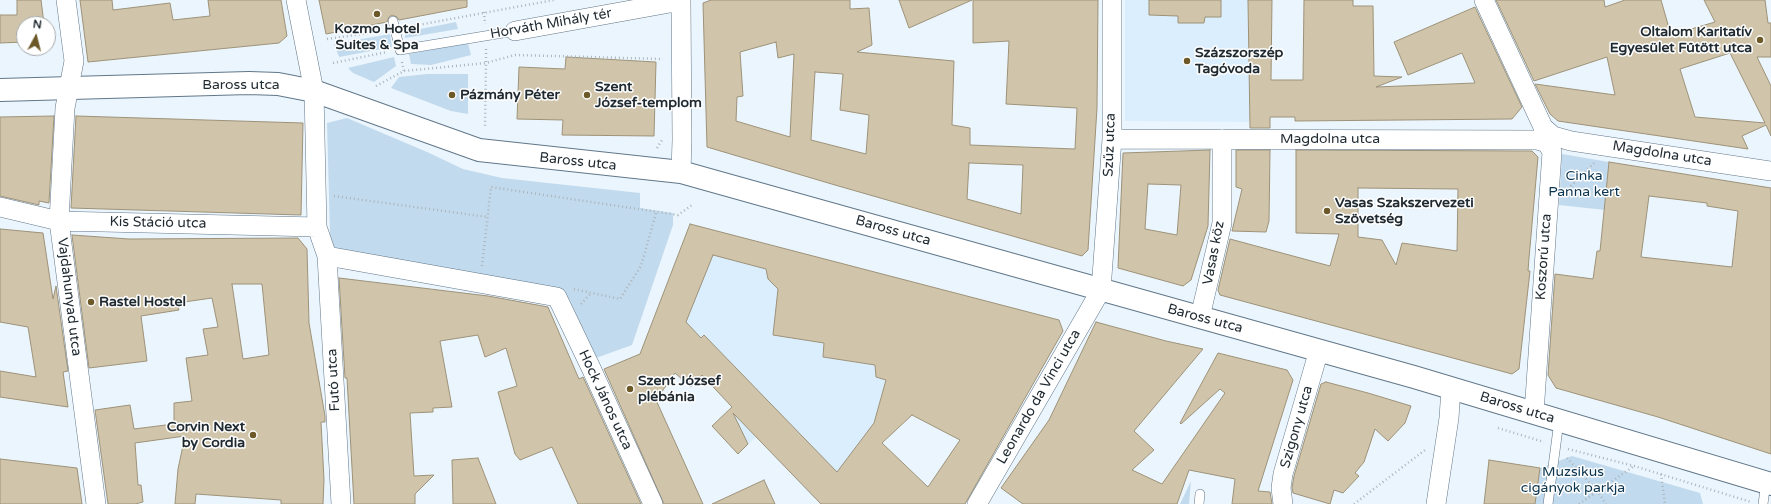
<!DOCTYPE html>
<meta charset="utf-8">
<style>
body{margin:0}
#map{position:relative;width:1771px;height:504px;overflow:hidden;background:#ebf5fd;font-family:"Varela Round",sans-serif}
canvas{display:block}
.north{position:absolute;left:16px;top:16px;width:40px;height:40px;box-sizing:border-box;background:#fff;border:1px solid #a5a9ac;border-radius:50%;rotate:7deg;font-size:11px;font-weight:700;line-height:16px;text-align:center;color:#1f2930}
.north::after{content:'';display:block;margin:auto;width:14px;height:18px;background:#6c5927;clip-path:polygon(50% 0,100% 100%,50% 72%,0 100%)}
</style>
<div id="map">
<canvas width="1771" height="504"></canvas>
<div class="north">N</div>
</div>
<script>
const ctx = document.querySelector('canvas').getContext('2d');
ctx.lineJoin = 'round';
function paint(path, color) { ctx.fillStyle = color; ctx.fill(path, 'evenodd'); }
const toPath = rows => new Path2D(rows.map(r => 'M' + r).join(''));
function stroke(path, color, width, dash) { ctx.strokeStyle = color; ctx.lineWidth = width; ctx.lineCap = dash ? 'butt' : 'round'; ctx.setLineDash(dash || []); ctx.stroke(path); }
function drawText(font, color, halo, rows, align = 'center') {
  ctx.font = font + ' "Varela Round",sans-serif'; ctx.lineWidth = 3; ctx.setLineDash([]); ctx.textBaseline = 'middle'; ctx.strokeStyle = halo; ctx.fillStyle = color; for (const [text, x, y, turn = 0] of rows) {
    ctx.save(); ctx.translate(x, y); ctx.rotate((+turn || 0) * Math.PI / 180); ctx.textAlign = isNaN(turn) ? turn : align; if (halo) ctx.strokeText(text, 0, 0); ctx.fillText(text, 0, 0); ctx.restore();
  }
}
const built = toPath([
 [1125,0,1248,0,1250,122,1125,121],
 [690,224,830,261,823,357,875,365,876,377,886,380,871,432,869,430,833,478,815,499,756,437,738,454,712,426,732,407,702,376,691,387,675,373,640,354]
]);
const green = toPath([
 [456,22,458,29,405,38,405,32],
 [390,34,392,47,339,57,334,44],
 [468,43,471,55,431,65,411,64,409,54],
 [394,57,396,66,374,82,353,73,348,68],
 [427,74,468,74,468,114,451,111,391,88,399,77],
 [347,118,427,152,463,169,502,178,640,193,640,208,673,213,673,225,632,345,596,358,569,299,563,293,332,247,330,234,327,123],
 [1562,154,1609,162,1605,210,1559,205],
 [1572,456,1700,493,1703,504,1535,504,1540,468],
 [1191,481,1189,504,1180,504]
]);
const building = toPath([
 [17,0,41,0,44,24,24,24,24,42,0,43,0,15,17,15,17,0],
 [80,0,112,0,113,10,170,3,173,20,210,16,208,0,281,0,287,36,279,43,88,62,80,0],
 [319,0,467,0,467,7,399,20,397,17,392,15,389,17,387,22,326,34,319,0],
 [711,0,850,0,850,9,869,8,872,45,857,52,954,61,952,125,970,128,970,145,1075,149,1077,108,1006,104,1009,41,973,43,973,0,1098,0,1097,108,1088,250,1082,256,835,185,707,147,703,3,711,0],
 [776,42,778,58,794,54,790,137,736,121,737,97,743,96,740,52,776,42],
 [815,72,843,74,840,110,869,115,866,154,811,140,815,72],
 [969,163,1023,165,1021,214,967,199,969,163],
 [899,0,972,0,909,28,899,0],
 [1149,0,1221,0,1221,17,1205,17,1204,23,1178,23,1178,16,1149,15,1149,0],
 [1248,0,1272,0,1271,80,1303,80,1304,0,1353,0,1353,6,1373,6,1374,76,1402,77,1376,87,1475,83,1462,53,1408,75,1394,42,1475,7,1522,107,1512,119,1295,121,1295,117,1270,117,1270,128,1250,128,1248,0],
 [1496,0,1604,0,1605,7,1625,0,1661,0,1671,35,1715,22,1704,0,1765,0,1768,23,1771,23,1771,57,1757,57,1771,86,1771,136,1766,125,1742,136,1748,149,1558,121,1550,114,1535,84,1615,95,1607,57,1534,81,1496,0],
 [1730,53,1765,123,1695,117,1680,69,1730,53],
 [566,57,656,62,654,136,562,135,563,120,517,119,519,67,565,69,566,57],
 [54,116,49,203,39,201,39,205,0,196,0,117,54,116],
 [76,116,303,123,301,215,71,208,76,116],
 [1210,150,1208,226,1191,280,1183,286,1118,268,1123,153,1210,150],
 [1148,184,1181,185,1177,235,1145,229,1148,184],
 [1270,150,1269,221,1266,232,1232,231,1242,189,1236,187,1236,150,1270,150],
 [1296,150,1532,151,1538,157,1529,258,1528,271,1530,271,1519,369,1512,374,1220,295,1218,290,1230,239,1330,266,1339,234,1296,233,1296,150],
 [1358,188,1458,189,1457,251,1402,243,1396,265,1382,240,1358,237,1358,188],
 [1609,162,1771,188,1771,454,1658,417,1556,388,1548,375,1555,274,1593,279,1597,251,1600,251,1609,162],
 [1649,196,1707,203,1707,206,1738,211,1732,267,1641,257,1649,196],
 [690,224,1059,320,1063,331,965,504,821,504,733,413,748,444,738,454,712,426,732,407,702,375,691,387,675,373,656,400,703,504,664,504,604,369,640,354,690,224],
 [713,255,766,269,768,279,778,289,773,335,824,343,823,357,875,365,876,377,886,380,874,423,837,472,704,335,701,338,686,322,713,255],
 [912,415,960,440,928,487,882,443,912,415],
 [0,229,43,233,53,299,56,286,68,371,63,372,68,407,0,397,0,371,36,377,28,327,0,322,0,229],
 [72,235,129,239,298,238,307,249,309,323,325,416,325,422,321,422,324,480,323,504,281,504,281,500,196,494,195,504,175,504,178,469,185,436,135,443,138,485,141,485,143,502,135,504,108,504,95,410,130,405,134,429,174,424,174,403,192,401,186,358,208,355,203,329,218,327,212,298,177,303,179,310,141,316,147,361,89,368,72,235],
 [232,284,262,284,269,355,243,359,232,284],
 [339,278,488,296,548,307,579,379,583,377,641,504,578,504,552,447,520,460,515,454,498,392,517,386,506,348,485,357,478,335,440,341,452,407,433,408,433,412,410,413,414,476,434,475,415,494,415,504,354,504,347,378,345,378,339,278],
 [1096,322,1166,341,1203,349,1134,431,1154,450,1132,470,1162,484,1225,393,1220,389,1181,424,1180,423,1218,353,1287,370,1293,380,1258,491,1270,492,1272,504,1232,504,1235,479,1189,470,1177,504,1023,504,1001,488,1049,420,1096,322],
 [1326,382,1368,393,1411,406,1405,423,1388,441,1375,429,1364,462,1355,473,1359,476,1343,493,1334,490,1330,504,1293,493,1292,488,1294,476,1321,384,1326,382],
 [478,458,496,504,453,504,452,460,478,458],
 [0,459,77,468,82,504,0,504,0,459],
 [1489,460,1540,468,1535,504,1484,504,1489,460],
 [764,480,775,504,712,504,764,480]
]);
const path = toPath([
 [484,12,485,24],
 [407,27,554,0],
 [327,39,382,31],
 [486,49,486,63,515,55,663,59],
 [402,62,404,71],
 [333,63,387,52],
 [376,86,404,71,486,63,485,128],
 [657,148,662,140],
 [1568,189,1594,163],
 [334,196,488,217],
 [482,266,491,187,678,215,692,205],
 [574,289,620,299,641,266,656,213],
 [581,304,591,293],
 [1498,428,1544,442],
 [1568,449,1634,466,1751,502],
 [1567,458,1598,492,1606,504],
 [1661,474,1665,504],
 [1354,504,1425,450],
 [1579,504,1634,466]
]);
const service = toPath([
 [393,21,400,50,515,31],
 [1199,504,1200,494],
 [1548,504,1559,421],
 [1763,504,1766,482]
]);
const minor = toPath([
 [66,0,74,61,65,108,59,221,96,504],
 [296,0,314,91,317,227,327,256,341,504],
 [1484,0,1543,127,1553,136,1571,141,1771,171],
 [515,31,681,1,682,140,681,172],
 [1112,139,1537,140,1547,143],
 [0,207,59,221,317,227],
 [327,256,557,297,591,368,653,504],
 [1200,317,1222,223,1222,139],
 [1534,413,1552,152,1547,143],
 [977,504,1101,290,1112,139,1112,0],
 [1283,504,1281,488,1283,474,1319,350],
 [1436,504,1449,418,1451,388]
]);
const tertiary = toPath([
 [0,90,249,83,278,84,314,91,479,150,681,172,713,181,1414,377,1771,484]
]);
const markers = [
 [377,14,4,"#6c5927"],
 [1760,40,4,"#6c5927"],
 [1187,61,4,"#6c5927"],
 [452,95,4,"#6c5927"],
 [587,95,4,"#6c5927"],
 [1327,211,4,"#6c5927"],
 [91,302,4,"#6c5927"],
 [630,389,4,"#6c5927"],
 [253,435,4,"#6c5927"]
];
const streetNames = [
 ["Horváth Mihály tér",551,24,-10],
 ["Baross utca",241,85],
 ["Magdolna utca",1330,139],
 ["Szűz utca",1110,145,-88],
 ["Magdolna utca",1662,154,9],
 ["Baross utca",578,162,6],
 ["Kis Stáció utca",158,223,1],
 ["Baross utca",893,231,16],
 ["Vasas köz",1214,253,-79],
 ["Koszorú utca",1544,257,-86],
 ["Vajdahunyad utca",69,297,83],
 ["Baross utca",1205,319,15],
 ["Futó utca",334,380,-93],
 ["Leonardo da Vinci utca",1039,397,-60],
 ["Hock János utca",605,400,65],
 ["Baross utca",1517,408,17],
 ["Szigony utca",1297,427,-74]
];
const poiNames = [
 ["Kozmo Hotel",377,29,"center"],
 ["Suites & Spa",377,45,"center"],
 ["Oltalom Karitatív",1752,32,"right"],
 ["Egyesület Fűtött utca",1752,48,"right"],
 ["Százszorszép",1195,53],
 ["Tagóvoda",1195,69],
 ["Szent",595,87],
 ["József-templom",595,103],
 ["Pázmány Péter",460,95],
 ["Vasas Szakszervezeti",1335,203],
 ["Szövetség",1335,219],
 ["Rastel Hostel",99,302],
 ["Szent József",638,381],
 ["plébánia",638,397],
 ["Corvin Next",245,427,"right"],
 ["by Cordia",245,443,"right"]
];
const parkNames = [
 ["Cinka",1584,176],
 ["Panna kert",1584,192],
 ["Muzsikus",1573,472],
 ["cigányok parkja",1573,488]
];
paint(built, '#dbeefe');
paint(green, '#c2daed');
paint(building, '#d0c5aa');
stroke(building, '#9d9279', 1);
stroke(service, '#617789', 10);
stroke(minor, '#617789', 20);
stroke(tertiary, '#617789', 24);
stroke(path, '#abb5bc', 2.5, [1, 3]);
stroke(service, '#fff', 9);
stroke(minor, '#fff', 19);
stroke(tertiary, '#fff', 22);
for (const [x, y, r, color] of markers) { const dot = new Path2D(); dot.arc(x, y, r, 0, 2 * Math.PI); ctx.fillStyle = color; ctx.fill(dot); stroke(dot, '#fff', 1.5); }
drawText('14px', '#1f2930', '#fff', streetNames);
drawText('bold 14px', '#1f2930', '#fff', poiNames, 'left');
drawText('14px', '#0a344f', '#fff', parkNames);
</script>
